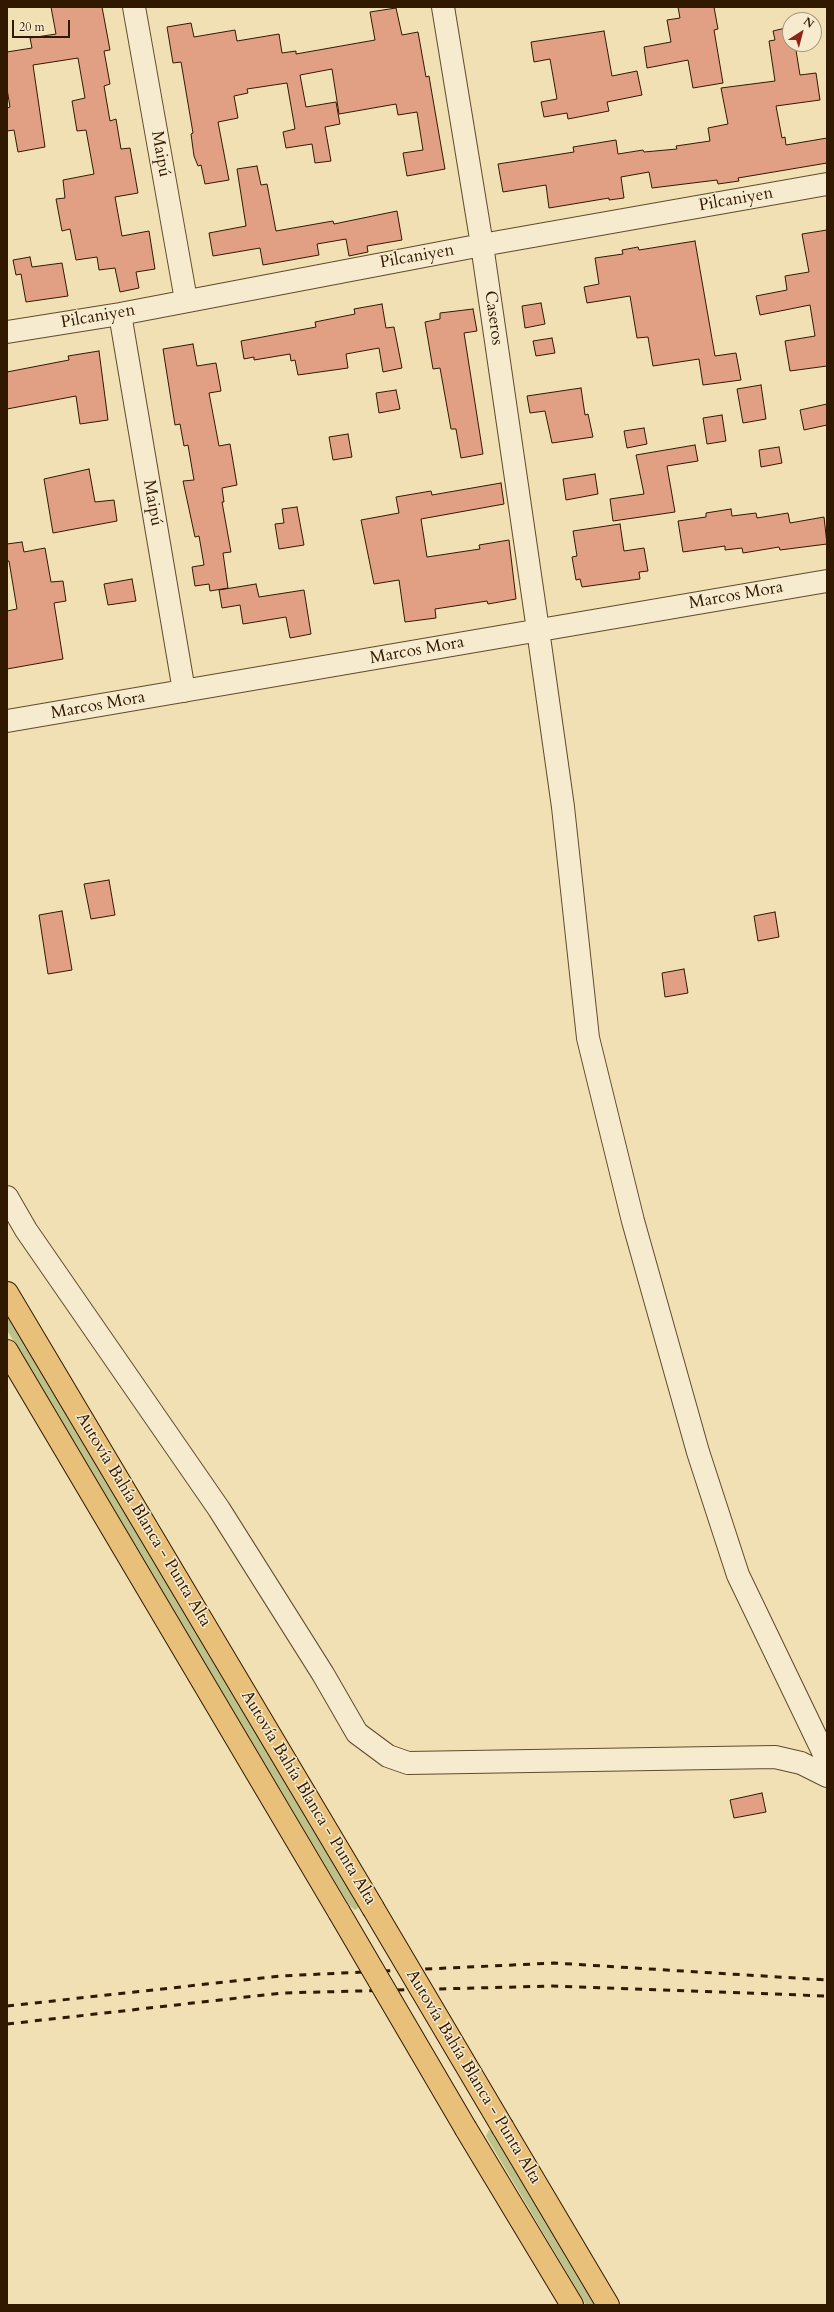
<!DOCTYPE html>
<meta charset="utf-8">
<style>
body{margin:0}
#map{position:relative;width:834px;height:2312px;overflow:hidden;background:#f1e0b3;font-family:Cardo,serif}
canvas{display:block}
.frame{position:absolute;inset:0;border:8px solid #311900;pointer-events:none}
.north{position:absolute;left:782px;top:12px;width:40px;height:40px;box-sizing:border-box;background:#f6ebce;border:1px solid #a7977c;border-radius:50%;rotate:36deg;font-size:11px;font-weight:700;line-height:16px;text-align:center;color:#311900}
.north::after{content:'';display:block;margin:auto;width:14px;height:18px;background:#8f2418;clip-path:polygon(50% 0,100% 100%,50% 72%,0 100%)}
.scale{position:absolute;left:12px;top:20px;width:58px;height:18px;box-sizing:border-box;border:2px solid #311900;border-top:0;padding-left:5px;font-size:12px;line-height:14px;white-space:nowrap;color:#311900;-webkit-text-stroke:3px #f6ebce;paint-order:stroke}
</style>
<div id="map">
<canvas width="834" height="2312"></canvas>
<div class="frame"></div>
<div class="north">N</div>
<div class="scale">20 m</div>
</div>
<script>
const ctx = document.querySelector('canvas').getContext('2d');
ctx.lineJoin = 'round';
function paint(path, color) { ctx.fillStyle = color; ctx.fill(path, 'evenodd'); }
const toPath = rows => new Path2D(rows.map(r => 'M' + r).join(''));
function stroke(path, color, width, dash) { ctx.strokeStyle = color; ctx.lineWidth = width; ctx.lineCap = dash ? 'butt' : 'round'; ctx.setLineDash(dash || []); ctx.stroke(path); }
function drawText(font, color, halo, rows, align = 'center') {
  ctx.font = font + ' Cardo,serif'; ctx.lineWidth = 3; ctx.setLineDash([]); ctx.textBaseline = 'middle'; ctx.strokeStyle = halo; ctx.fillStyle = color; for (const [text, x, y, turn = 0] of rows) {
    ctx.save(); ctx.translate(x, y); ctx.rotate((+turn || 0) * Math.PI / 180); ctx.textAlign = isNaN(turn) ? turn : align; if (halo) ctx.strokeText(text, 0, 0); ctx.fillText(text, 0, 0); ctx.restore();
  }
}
const green = toPath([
 [7,1310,359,1906,358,1908,355,1910,349,1905,7,1330],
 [489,2130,492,2131,596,2305,586,2305,486,2136]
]);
const building = toPath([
 [51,7,102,7,110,50,104,51,110,84,104,86,110,121,116,119,121,149,130,148,138,193,115,197,122,236,149,231,155,269,136,272,139,288,120,292,115,268,99,270,97,257,76,260,70,229,62,231,56,199,65,198,63,180,94,174,86,130,77,131,72,101,85,98,78,58,33,65,45,147,18,152,14,130,7,131,7,108,10,107,7,89,7,52,32,48,30,38,56,34,51,7],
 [678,7,714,7,718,29,714,30,723,83,693,88,688,60,647,68,644,47,671,42,667,20,680,18,678,7],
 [396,8,402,35,418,32,426,77,429,76,431,88,445,169,407,176,403,153,423,150,417,112,398,115,396,104,339,114,332,69,300,75,306,107,336,102,340,124,325,127,331,161,315,163,312,144,286,148,283,132,295,129,287,83,247,89,248,93,234,96,238,118,218,122,229,180,205,184,201,165,198,166,194,156,191,134,193,133,181,62,173,63,167,27,191,23,194,37,235,30,237,41,279,34,282,53,296,51,296,54,375,40,370,12,396,8],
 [790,27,790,44,795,44,800,75,816,73,820,100,776,106,782,138,785,137,786,145,827,138,827,163,738,178,739,181,718,184,717,180,652,188,649,172,621,177,624,198,609,200,609,198,549,208,546,185,503,192,498,164,574,152,573,147,616,140,618,154,643,150,644,152,677,149,676,146,710,141,708,128,728,124,721,88,775,81,769,41,775,40,773,31,790,27],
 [604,31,612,76,637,71,642,95,607,102,609,111,568,119,567,113,544,117,541,102,557,99,550,59,534,62,531,42,604,31],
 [257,166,261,185,267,184,276,231,333,221,334,224,397,211,402,240,367,246,368,252,349,256,346,239,317,244,319,255,263,265,260,248,213,256,209,233,246,226,237,169,257,166],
 [827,230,827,366,790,371,785,341,815,336,810,305,760,315,756,296,787,290,785,276,809,272,802,234,827,230],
 [695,241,715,356,736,353,741,380,703,385,699,359,653,366,648,337,637,338,630,296,587,303,584,287,599,284,595,258,623,254,622,250,638,247,639,250,695,241],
 [30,257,32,267,62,263,68,296,26,302,21,274,16,275,13,260,30,257],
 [541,303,545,324,525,328,522,306,541,303],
 [382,304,386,328,394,327,402,368,383,372,379,348,346,354,348,368,298,375,295,360,291,361,290,354,254,360,254,357,244,359,241,341,316,327,315,322,355,314,354,309,382,304],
 [473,309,477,331,464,333,483,454,461,458,456,429,451,429,440,368,433,369,425,322,440,319,440,313,473,309],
 [552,338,555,353,536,356,533,341,552,338],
 [193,344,197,366,216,363,221,391,209,393,219,446,230,444,237,485,222,488,224,502,222,502,231,552,223,553,228,588,210,591,209,584,195,586,192,567,204,565,199,536,195,537,183,481,194,480,188,445,184,446,180,424,175,425,163,349,193,344],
 [99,351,108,420,80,424,76,396,7,409,7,372,69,360,68,356,99,351],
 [761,385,766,419,743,423,737,389,761,385],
 [581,388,585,415,588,414,593,437,552,443,545,411,530,413,527,396,581,388],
 [396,390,400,409,379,413,376,393,396,390],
 [827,404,827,425,804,430,800,410,827,404],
 [722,415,726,441,707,444,703,418,722,415],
 [644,428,647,444,627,448,624,431,644,428],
 [348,434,352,457,333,460,329,437,348,434],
 [695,445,698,461,667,466,675,512,613,521,610,499,644,494,636,455,695,445],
 [779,447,782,463,761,467,759,450,779,447],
 [89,469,95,502,114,500,117,521,53,533,44,479,89,469],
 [595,474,598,494,566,500,563,479,595,474],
 [501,483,504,504,421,519,427,557,480,549,479,545,509,540,516,599,488,604,487,601,435,609,436,618,405,622,399,580,374,584,361,520,399,513,396,497,431,491,432,495,501,483],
 [297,507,304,545,279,549,275,524,284,523,282,509,297,507],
 [731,509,732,516,756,513,757,518,788,513,790,523,824,517,827,544,780,550,779,547,743,553,742,548,725,550,725,546,683,552,678,521,706,517,706,513,731,509],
 [620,524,624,551,644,548,648,571,639,572,640,579,582,587,580,579,576,580,572,557,577,556,573,531,620,524],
 [22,542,24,552,45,548,51,582,63,581,66,601,54,603,63,659,7,669,7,611,17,609,9,561,7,561,7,544,22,542],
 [132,579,136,601,108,605,104,584,132,579],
 [256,584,259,597,304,590,311,634,290,638,286,617,243,624,240,605,222,608,219,590,256,584],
 [109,880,115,915,91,919,84,884,109,880],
 [62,911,72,970,48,974,39,915,62,911],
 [775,912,779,937,758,941,754,916,775,912],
 [684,969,688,993,665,997,662,973,684,969],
 [762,1793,766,1812,734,1818,730,1800,762,1793]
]);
const minor = toPath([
 [134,7,186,300],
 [443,7,482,245,538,630,563,807,588,1038,633,1221,698,1452,738,1575,827,1760],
 [120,314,184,691],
 [7,332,120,314,482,245,827,184],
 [7,721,827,581],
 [7,1197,26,1230,219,1509,323,1674,357,1733,388,1756,408,1763,775,1757,801,1763,827,1776]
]);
const major = toPath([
 [7,1293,373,1908],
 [7,1351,339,1912],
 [503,2128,608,2305],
 [466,2129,572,2305]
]);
const rail = toPath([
 [7,2006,280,1976,554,1963,827,1980],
 [7,2024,282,1993,553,1986,827,1996]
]);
const majorBridge = toPath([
 [373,1908,503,2128],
 [339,1912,466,2129]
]);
const streetNames = [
 ["Maipú",160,154,80],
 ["Pilcaniyen",736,200,-10],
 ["Pilcaniyen",417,257,-10],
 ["Pilcaniyen",98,317,-10],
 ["Caseros",493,318,82],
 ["Maipú",152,503,80],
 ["Marcos Mora",736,596,-10],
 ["Marcos Mora",417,651,-10],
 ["Marcos Mora",98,706,-10],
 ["Autovía Bahía Blanca - Punta Alta",143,1520,59],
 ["Autovía Bahía Blanca - Punta Alta",308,1798,59],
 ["Autovía Bahía Blanca - Punta Alta",473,2077,59]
];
paint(green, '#bec189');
paint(building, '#e1a083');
stroke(building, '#311900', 1);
stroke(minor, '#614b2d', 24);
stroke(major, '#311900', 24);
stroke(minor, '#f6ebce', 22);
stroke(major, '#e8c07a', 22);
stroke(rail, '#311900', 3, [7, 7]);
stroke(majorBridge, '#311900', 24, []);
stroke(majorBridge, '#e8c07a', 22);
drawText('17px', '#311900', '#f6ebce', streetNames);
</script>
